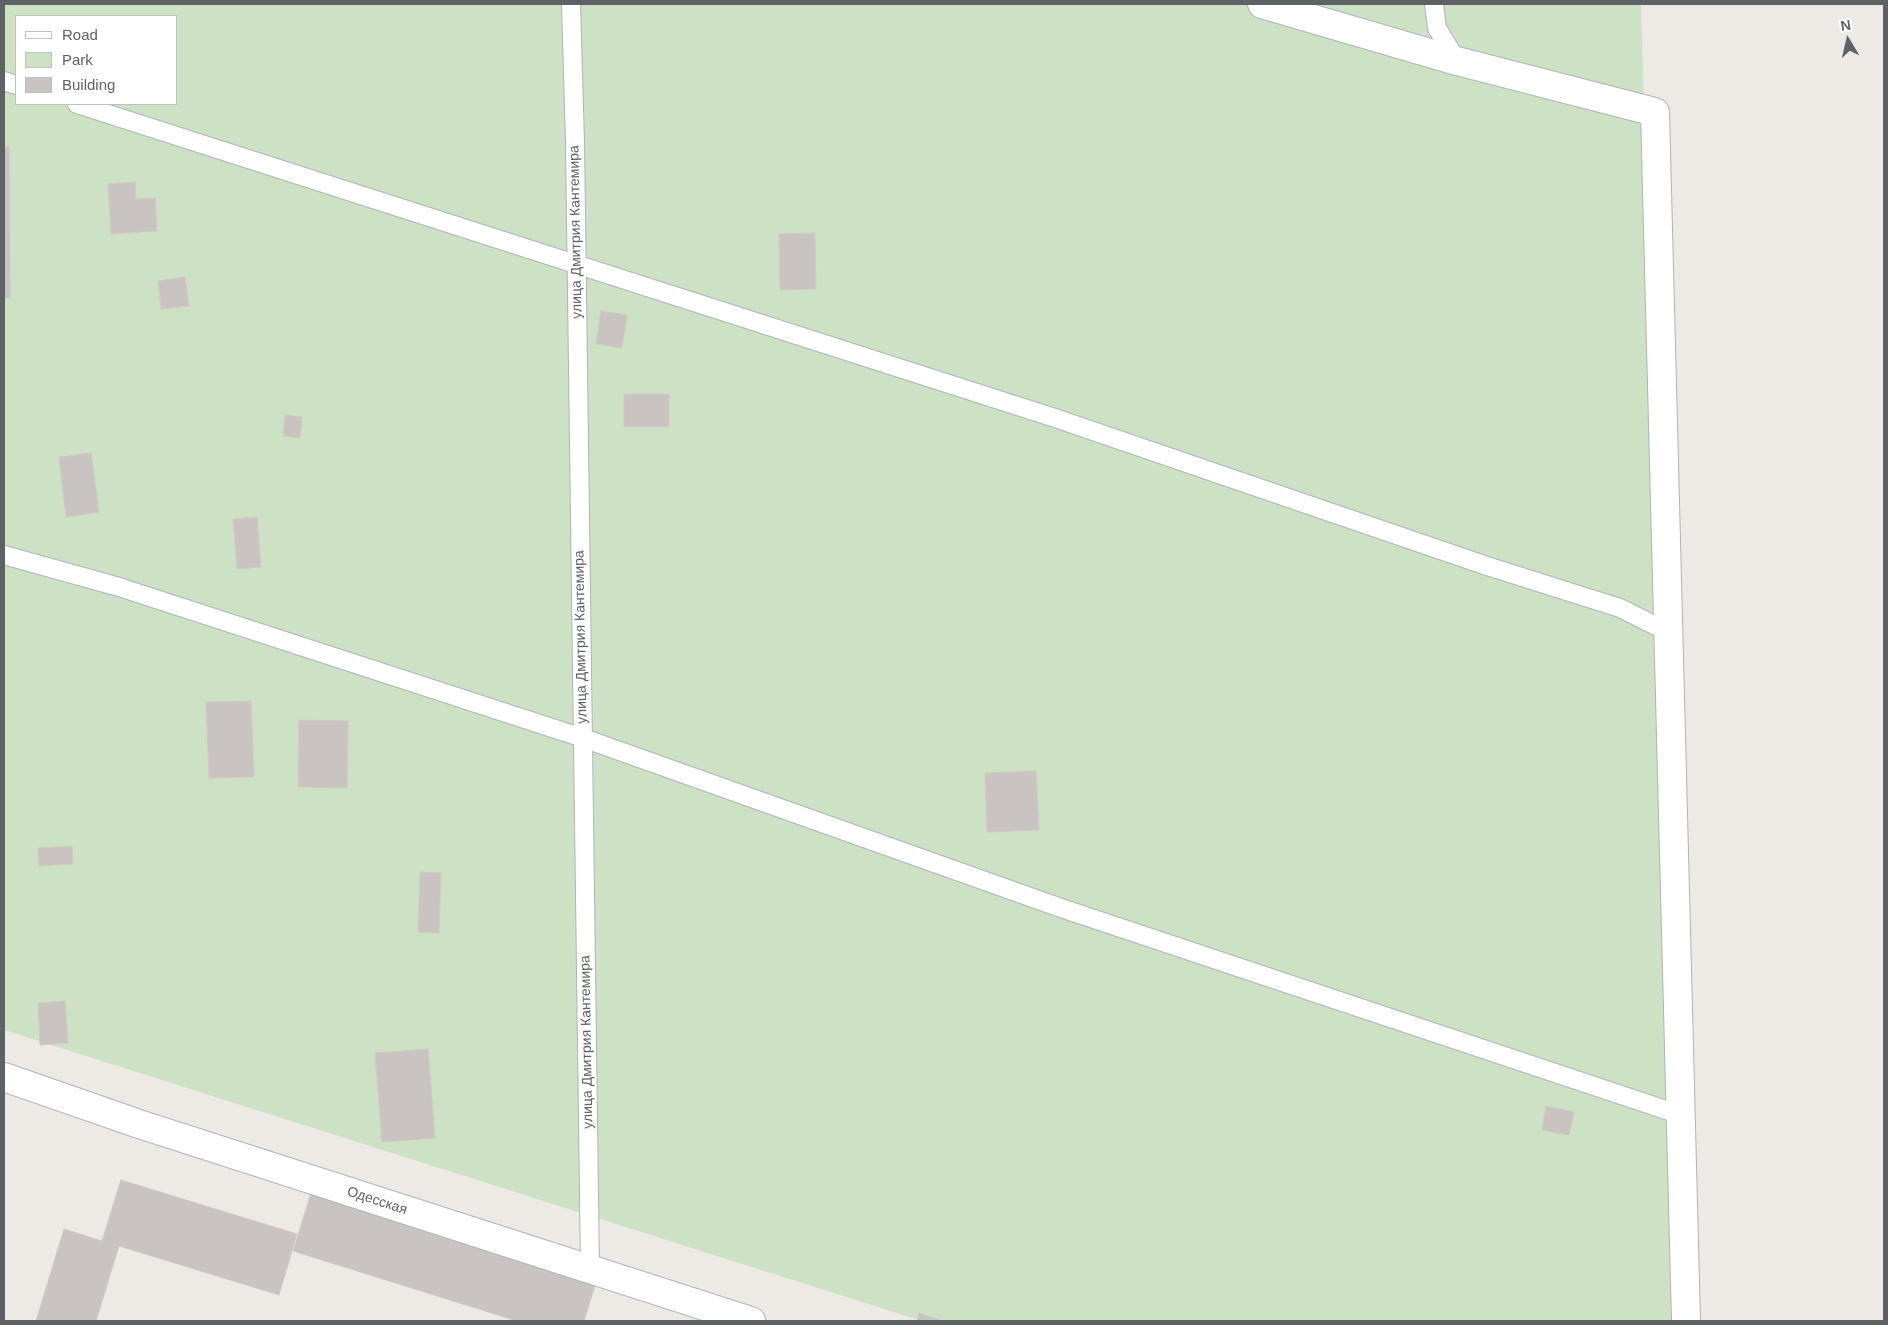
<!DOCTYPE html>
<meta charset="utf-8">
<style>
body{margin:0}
#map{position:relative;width:1888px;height:1325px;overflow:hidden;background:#ede9e5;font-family:Arial,sans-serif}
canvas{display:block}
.frame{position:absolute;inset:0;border:5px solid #5d6264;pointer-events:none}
.legend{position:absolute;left:15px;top:15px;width:162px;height:90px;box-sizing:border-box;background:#fff;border:1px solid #bec0c1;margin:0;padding:6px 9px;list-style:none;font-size:15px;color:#5d6264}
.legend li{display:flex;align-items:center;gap:10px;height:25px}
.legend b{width:25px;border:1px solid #bec0c1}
.north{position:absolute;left:1823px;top:15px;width:50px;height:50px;-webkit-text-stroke:4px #fff;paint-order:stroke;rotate:351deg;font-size:14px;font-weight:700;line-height:20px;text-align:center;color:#5d6264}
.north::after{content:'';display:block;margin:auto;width:18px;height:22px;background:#5d6264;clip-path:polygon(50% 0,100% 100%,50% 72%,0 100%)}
</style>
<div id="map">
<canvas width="1888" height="1325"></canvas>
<div class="frame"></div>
<ul class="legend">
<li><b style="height:6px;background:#fff"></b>Road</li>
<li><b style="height:14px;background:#cde2c4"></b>Park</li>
<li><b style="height:14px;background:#c9c4c2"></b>Building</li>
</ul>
<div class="north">N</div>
</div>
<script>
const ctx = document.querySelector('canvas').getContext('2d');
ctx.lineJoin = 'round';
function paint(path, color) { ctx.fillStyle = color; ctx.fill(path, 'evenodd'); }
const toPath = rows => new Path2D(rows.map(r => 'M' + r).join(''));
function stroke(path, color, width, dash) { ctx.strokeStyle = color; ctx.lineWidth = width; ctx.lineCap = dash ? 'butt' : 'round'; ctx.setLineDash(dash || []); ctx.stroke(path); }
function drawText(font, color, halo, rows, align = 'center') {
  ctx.font = font + ' Arial,sans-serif'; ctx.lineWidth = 4; ctx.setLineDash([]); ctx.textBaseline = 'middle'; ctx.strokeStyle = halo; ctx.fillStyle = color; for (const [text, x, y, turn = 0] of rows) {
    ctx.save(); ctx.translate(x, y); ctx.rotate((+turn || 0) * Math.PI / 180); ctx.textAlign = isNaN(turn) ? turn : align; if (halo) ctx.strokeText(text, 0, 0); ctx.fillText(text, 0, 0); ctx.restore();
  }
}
const green = toPath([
 [4,4,1641,4,1679,1321,922,1321,4,1030],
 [16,16,176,16,176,104,16,104]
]);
const building = toPath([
 [4,147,9,147,10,298,4,298,4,147],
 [135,182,136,199,155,198,157,231,111,234,108,184,135,182],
 [815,233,816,289,780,290,779,234,815,233],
 [185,277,189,306,161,309,158,281,185,277],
 [601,311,627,315,622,348,596,344,601,311],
 [624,394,669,394,669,427,624,427,624,394],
 [285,415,302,417,300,438,283,436,285,415],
 [91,453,99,512,66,517,59,457,91,453],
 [257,517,261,567,237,569,233,519,257,517],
 [251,701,254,777,209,778,206,702,251,701],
 [299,720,348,721,347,788,298,787,299,720],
 [1036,771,1039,830,987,832,985,773,1036,771],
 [72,846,73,864,39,866,38,848,72,846],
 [420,872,441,873,439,933,418,932,420,872],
 [65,1001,68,1043,40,1045,38,1003,65,1001],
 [428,1049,435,1138,382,1142,375,1053,428,1049],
 [1546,1106,1574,1112,1569,1135,1542,1130,1546,1106],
 [121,1180,297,1234,279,1295,119,1246,96,1321,36,1321,64,1229,102,1241,121,1180],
 [311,1193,596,1282,584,1321,517,1321,293,1251,311,1193],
 [919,1313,938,1319,938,1321,917,1321,919,1313]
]);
const service = toPath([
 [571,4,575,142,590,1270],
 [1434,4,1437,28,1457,61],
 [4,81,16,85],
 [77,104,1055,418,1487,566,1620,608,1670,633],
 [4,555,119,587,583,738,1061,908,1681,1115]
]);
const minor = toPath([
 [1262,4,1457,61,1655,112,1686,1321],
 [4,1077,139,1124,751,1321]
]);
const streetNames = [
 ["улица Дмитрия Кантемира",576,232,-91],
 ["улица Дмитрия Кантемира",581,637,-91],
 ["улица Дмитрия Кантемира",587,1042,-91],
 ["Одесская",377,1201,18]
];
paint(green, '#cde2c4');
paint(building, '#c9c4c2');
stroke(building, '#d2c9c4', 1);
stroke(service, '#b0b4b6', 20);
stroke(minor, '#b0b4b6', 30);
stroke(service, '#fff', 18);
stroke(minor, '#fff', 28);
drawText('14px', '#5d6264', '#fff', streetNames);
</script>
